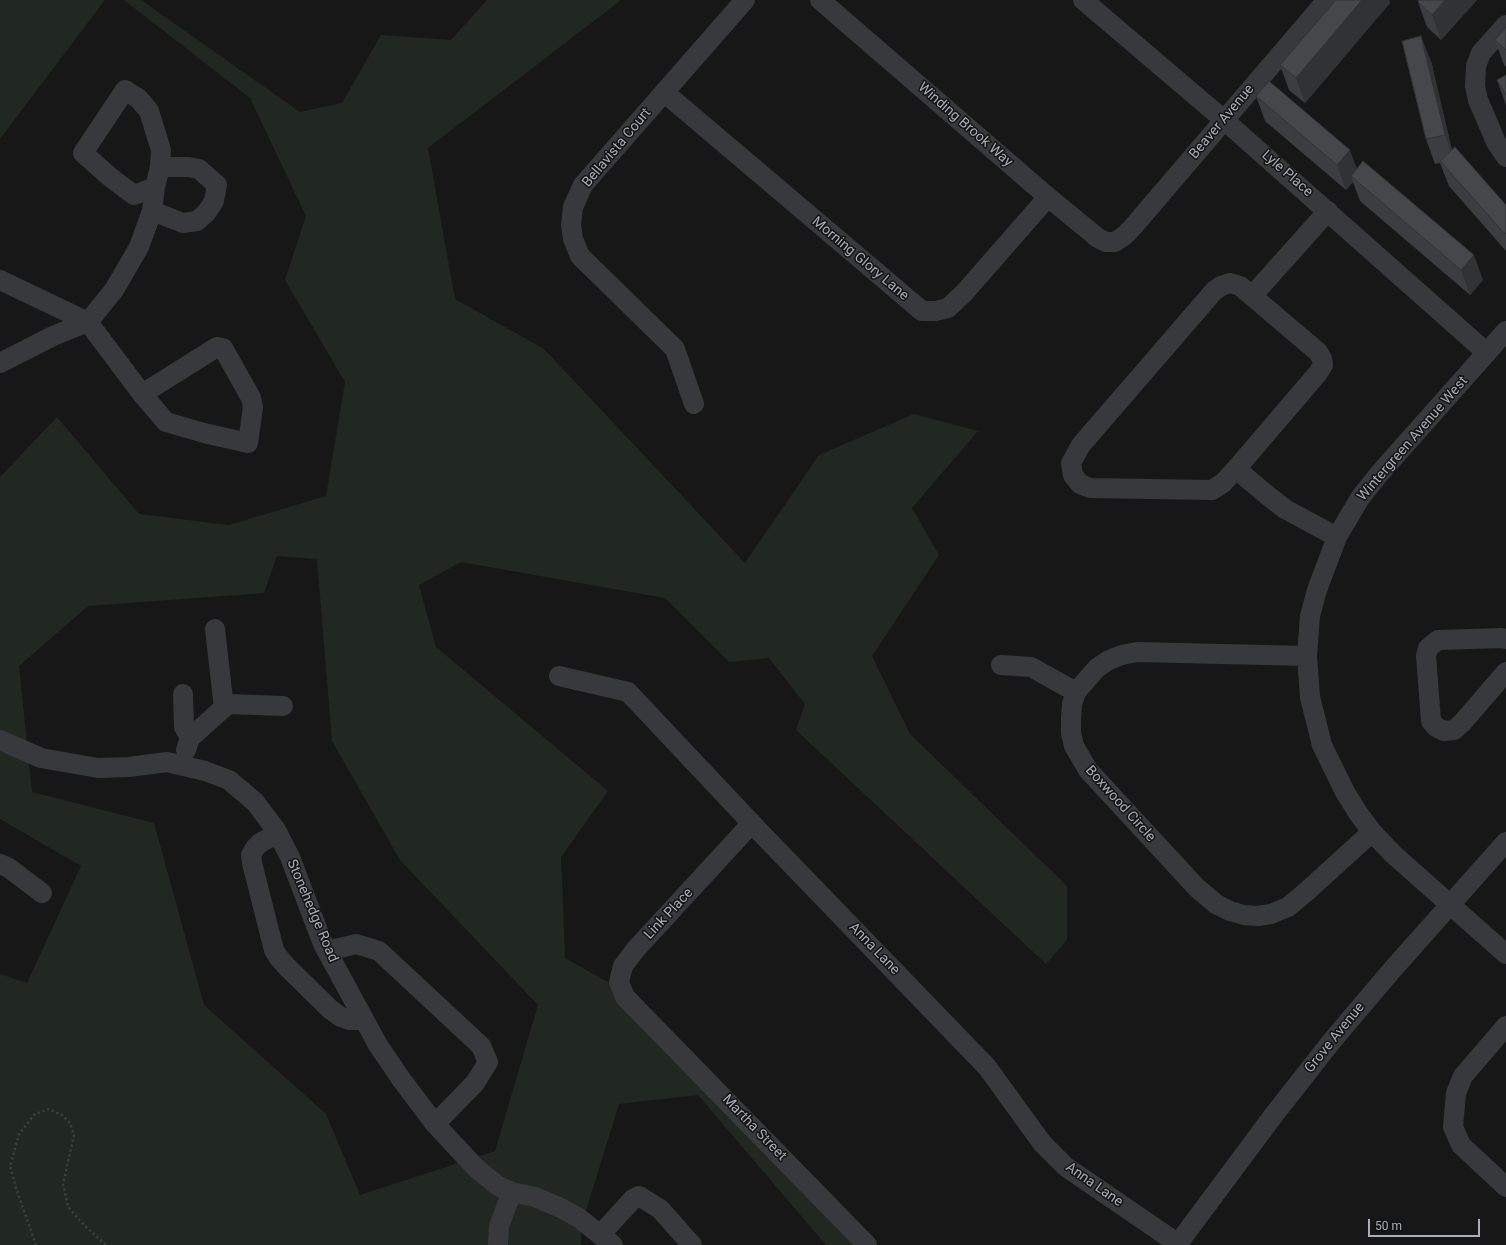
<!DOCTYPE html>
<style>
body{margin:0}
#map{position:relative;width:1506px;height:1245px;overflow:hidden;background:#171718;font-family:Roboto,sans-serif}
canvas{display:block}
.scale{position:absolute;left:1368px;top:1219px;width:112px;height:18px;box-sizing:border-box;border:2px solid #aaafb7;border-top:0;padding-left:5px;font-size:12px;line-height:14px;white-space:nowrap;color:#aaafb7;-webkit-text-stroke:3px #121213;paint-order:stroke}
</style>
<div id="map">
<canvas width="1506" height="1245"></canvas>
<div class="scale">50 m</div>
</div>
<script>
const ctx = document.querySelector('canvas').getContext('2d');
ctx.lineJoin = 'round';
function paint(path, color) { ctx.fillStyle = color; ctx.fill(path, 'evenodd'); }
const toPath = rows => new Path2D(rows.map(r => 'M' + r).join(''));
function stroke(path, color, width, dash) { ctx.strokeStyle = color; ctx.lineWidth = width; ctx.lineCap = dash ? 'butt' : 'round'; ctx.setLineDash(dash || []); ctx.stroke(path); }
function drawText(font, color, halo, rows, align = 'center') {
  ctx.font = font + ' Roboto,sans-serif'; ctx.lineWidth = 3; ctx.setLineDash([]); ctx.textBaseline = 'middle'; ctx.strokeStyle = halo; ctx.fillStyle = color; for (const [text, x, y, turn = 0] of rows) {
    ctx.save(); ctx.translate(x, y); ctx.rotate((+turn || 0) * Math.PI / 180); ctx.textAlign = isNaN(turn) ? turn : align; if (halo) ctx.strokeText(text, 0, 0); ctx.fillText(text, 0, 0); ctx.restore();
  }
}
const green = toPath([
 [0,0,105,0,0,139],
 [124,0,141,0,300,112,342,103,381,35,451,40,487,0,620,0,620,1,428,148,455,299,544,349,745,563,819,455,914,414,978,431,912,508,939,555,872,656,910,734,1067,886,1067,940,1046,964,796,730,805,704,769,658,729,662,665,598,461,562,419,585,436,647,608,791,561,857,565,958,636,998,868,1245,826,1245,698,1095,619,1104,581,1227,581,1245,0,1245,0,974,27,983,81,866,0,819,0,477,57,417,139,514,229,525,326,496,345,382,285,280,306,216,250,98],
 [277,556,317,559,332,741,400,860,538,1005,495,1151,360,1195,326,1114,204,1005,154,823,32,792,19,666,88,606,264,593]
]);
const path = toPath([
 [36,1245,17,1191,10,1166,19,1134,34,1115,48,1109,62,1115,70,1123,74,1135,63,1184,68,1207,85,1226,106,1245]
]);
const minor = toPath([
 [820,0,1048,197,1098,238,1106,242,1115,242,1124,236,1132,228,1327,0],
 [1083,0,1224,120,1487,353],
 [1506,25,1481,53,1476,66,1475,86,1478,100,1496,142,1506,157],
 [665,93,922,311,936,311,948,308,964,293,1048,197],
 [152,211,183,223,197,221,207,212,214,201,217,185,199,169,189,167,160,167],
 [0,280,88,322,142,394],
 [1230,283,1240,286,1252,296,1318,352,1322,359,1323,365,1318,373,1236,469,1223,483,1212,490,1090,488,1080,484,1073,475,1071,463,1081,445,1214,291,1221,286,1230,283],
 [1252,296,1328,211],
 [1506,331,1379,474,1360,498,1337,537,1317,590,1310,616,1307,656,1310,697,1322,745,1345,792,1358,813,1372,832,1394,855,1506,954],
 [217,347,223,348,251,398,253,407,248,443,204,433,166,422,142,394,217,347],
 [0,363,53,336,88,322,114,290,139,247,152,211,155,187,160,167,161,150,149,111,139,99,125,90,83,153,110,177,134,195,155,187],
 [694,404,675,349,580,256,573,239,571,225,573,207,583,185,745,0],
 [1236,469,1267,495,1285,509,1337,537],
 [215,629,224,708],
 [1506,639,1501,638,1438,640,1428,648,1426,656,1431,721,1436,727,1444,731,1454,730,1462,723,1506,672],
 [1307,656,1137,652,1122,655,1109,660,1097,668,1076,692,1072,704,1071,719,1071,733,1074,746,1088,770,1197,888,1216,904,1230,911,1244,915,1258,916,1271,914,1288,907,1306,892,1372,832],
 [1001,665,1031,667,1076,692],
 [559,676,628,692,759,831,987,1067,1042,1143,1066,1167,1180,1245],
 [183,694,184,727,190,738,186,750],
 [190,738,228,704,283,706],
 [0,740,41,758,98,768,129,767,167,762,205,771,229,780,255,802,276,830,290,857,323,944,378,1045,401,1079,435,1124,476,1168,498,1186,512,1192,535,1197,561,1208,579,1218,613,1245],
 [752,823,636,949,623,966,619,982,625,997,867,1245],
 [278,833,260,843,255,848,251,855,252,863,274,950,279,958,287,967,331,1010,341,1017,350,1020,364,1020],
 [0,864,9,868,42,893],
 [327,951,356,944,379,951,481,1046,488,1062,475,1083,435,1124],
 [1506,1026,1463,1076,1456,1093,1453,1127,1461,1145,1506,1187],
 [601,1234,633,1199,639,1196,660,1209,692,1245],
 [498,1245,499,1226,512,1192],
 [1177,1245,1273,1116,1331,1042,1392,970,1506,842]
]);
const wall = toPath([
 [1336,0,1389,0,1390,3,1305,103,1289,90,1280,65],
 [1419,0,1477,0,1441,40,1427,27,1418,2],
 [1506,27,1506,67,1504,65,1495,40],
 [1431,61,1452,150,1506,205,1506,251,1449,186,1440,163,1435,164,1426,139],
 [1506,75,1506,105,1497,80],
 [1256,96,1357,168,1483,280,1470,295,1360,201,1353,182,1346,190,1265,121]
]);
const shadedWall = toPath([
 [1362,0,1389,0,1390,3,1305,103,1296,78],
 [1445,0,1477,0,1441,40,1432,15],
 [1421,36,1431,61,1454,160,1445,135],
 [1350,150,1359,175,1351,176,1353,182,1346,190,1337,165],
 [1474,255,1483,280,1470,295,1461,270]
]);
const building = toPath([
 [1336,0,1362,0,1296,78,1280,65,1336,0],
 [1419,0,1445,0,1432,15,1418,2,1419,0],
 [1506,27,1506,50,1495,40,1506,27],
 [1421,36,1445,135,1426,139,1402,41,1421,36],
 [1506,75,1506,95,1497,80,1506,75],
 [1269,81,1350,150,1337,165,1256,96,1269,81],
 [1455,147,1506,205,1506,233,1505,234,1440,161,1455,147],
 [1363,161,1474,255,1461,270,1351,176,1363,161]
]);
const streetNames = [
 ["Beaver Avenue",1222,122,-50],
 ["Winding Brook Way",965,125,41],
 ["Bellavista Court",617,148,-50],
 ["Lyle Place",1287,174,41],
 ["Morning Glory Lane",860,259,40],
 ["Wintergreen Avenue West",1413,439,-49],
 ["Boxwood Circle",1120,804,48],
 ["Stonehedge Road",312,911,67],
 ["Link Place",669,914,-47],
 ["Anna Lane",874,949,46],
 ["Grove Avenue",1335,1038,-51],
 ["Martha Street",754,1128,46],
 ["Anna Lane",1094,1185,35]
];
paint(green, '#212821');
stroke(path, '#3e4044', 2.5, [2, 3]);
stroke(minor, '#38393d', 20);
paint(wall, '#3c3d40');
paint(shadedWall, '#313234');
paint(building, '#46474b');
stroke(building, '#313234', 1);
drawText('14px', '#aaafb7', '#121213', streetNames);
</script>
